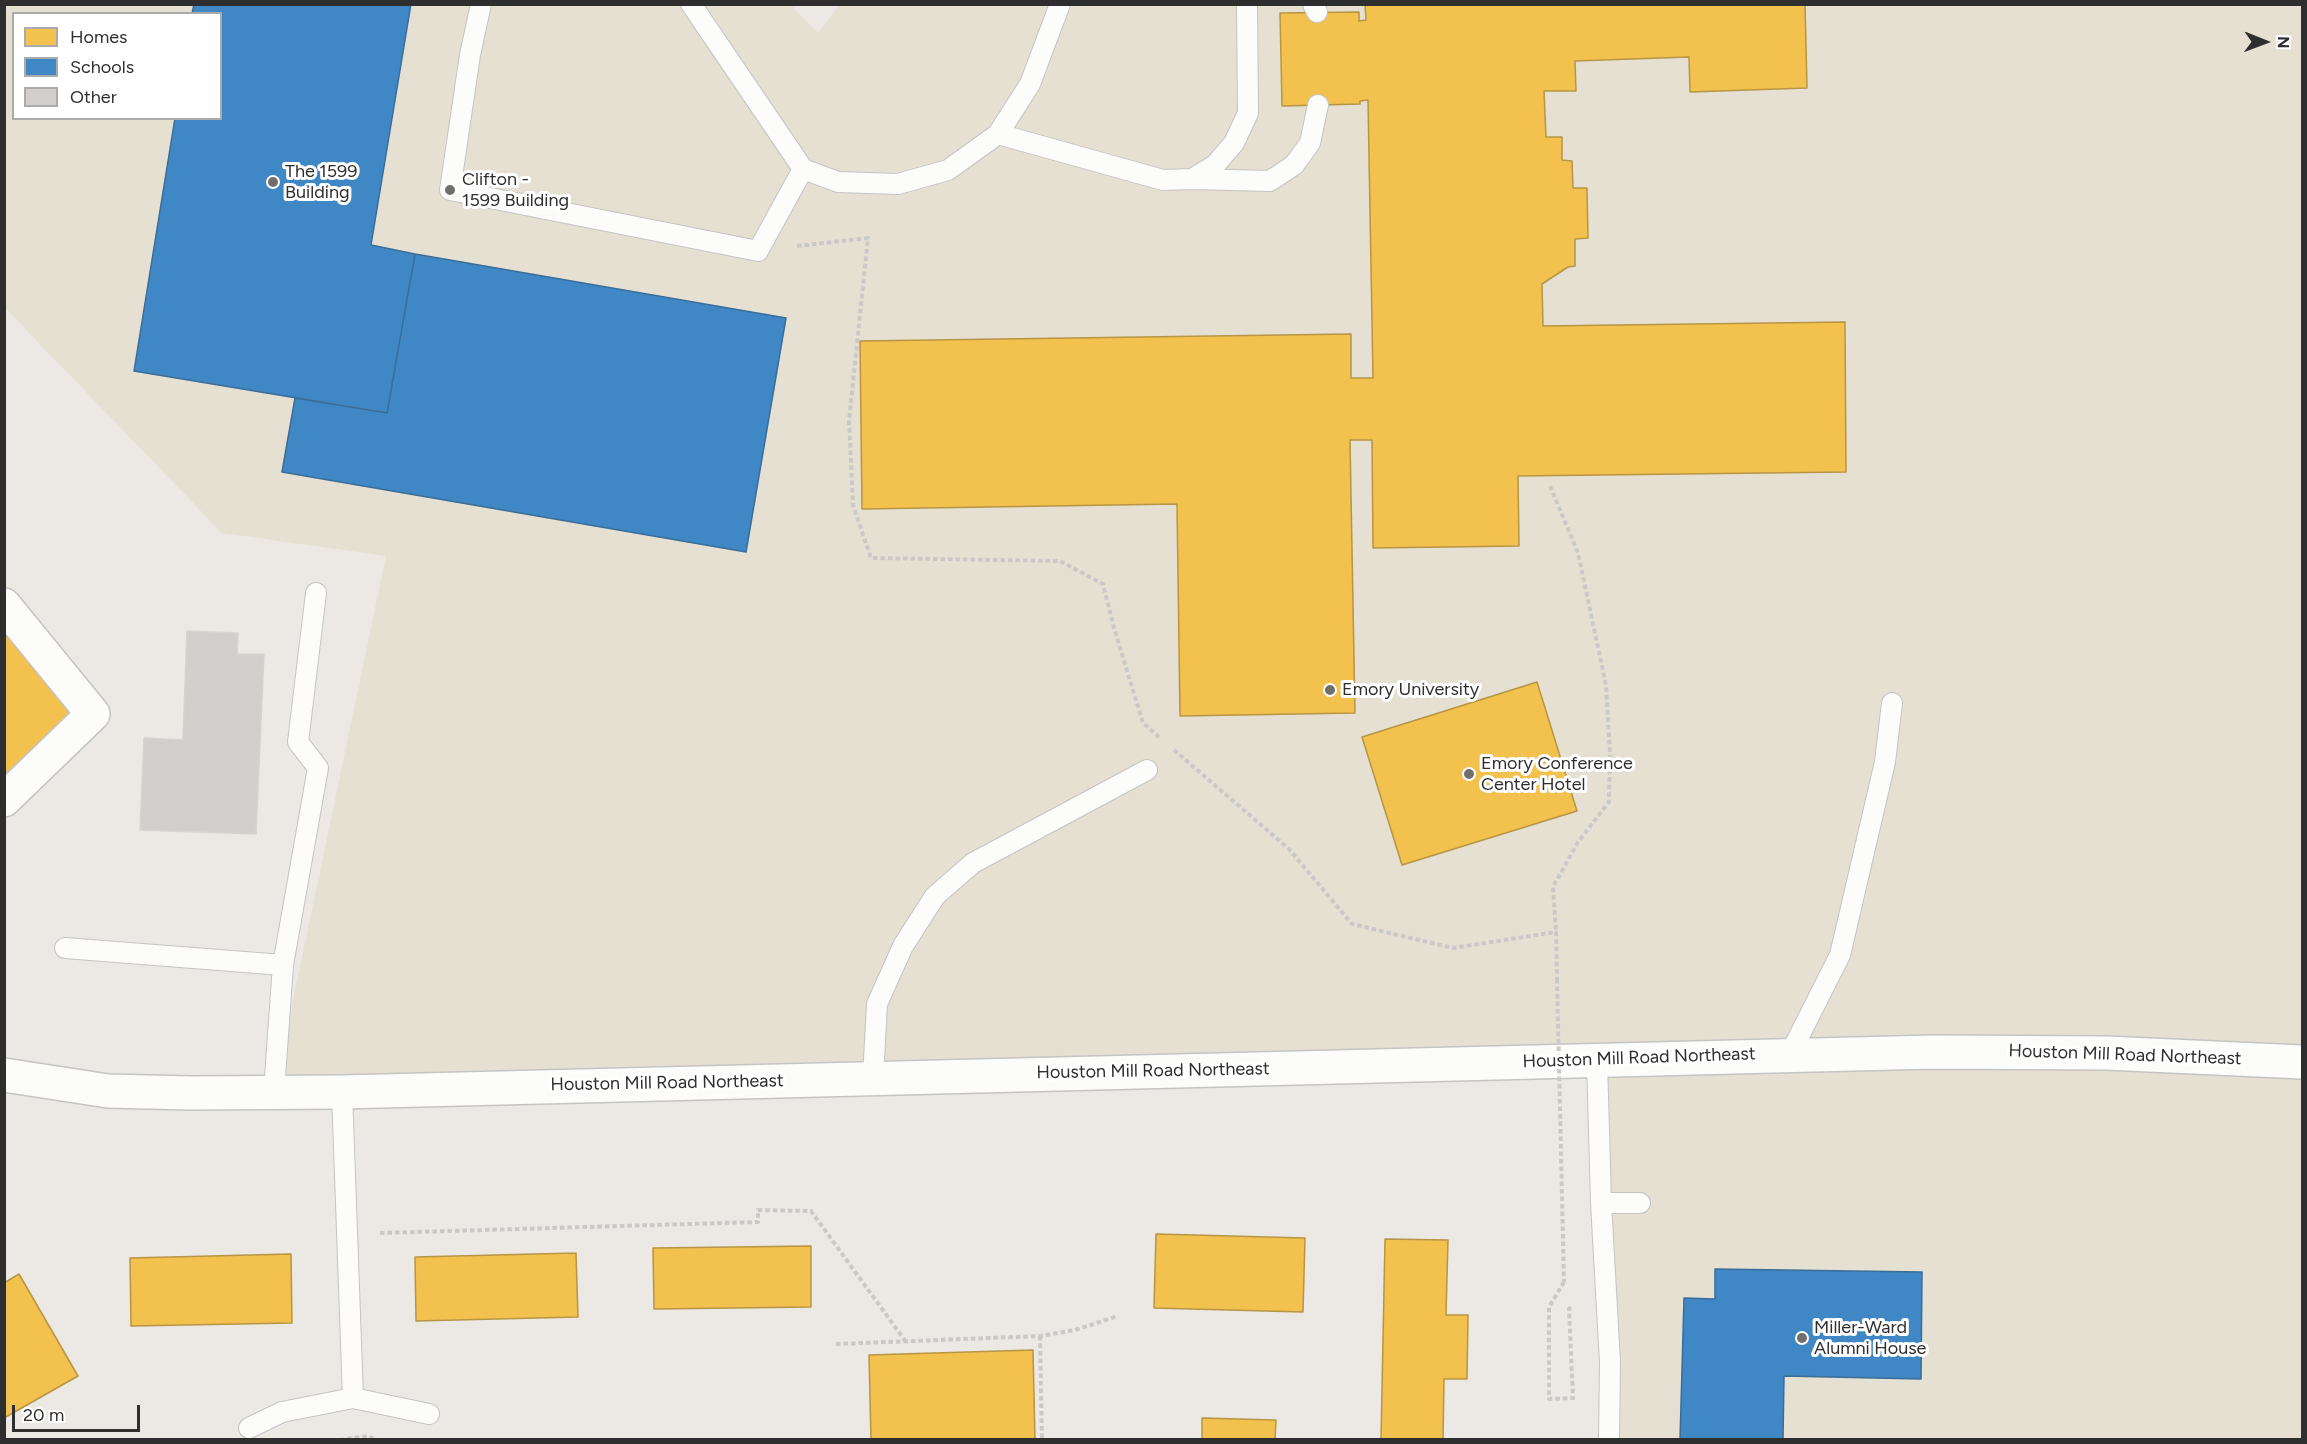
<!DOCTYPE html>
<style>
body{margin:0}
#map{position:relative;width:2307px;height:1444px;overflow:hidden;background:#ece8e4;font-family:Figtree,sans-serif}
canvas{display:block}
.frame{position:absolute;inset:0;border:6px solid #2e2e2e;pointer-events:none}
.legend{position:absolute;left:12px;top:12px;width:210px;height:108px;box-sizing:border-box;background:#fff;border:2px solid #ababab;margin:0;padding:8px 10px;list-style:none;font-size:18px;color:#2e2e2e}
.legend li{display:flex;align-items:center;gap:12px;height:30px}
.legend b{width:30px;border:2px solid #ababab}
.north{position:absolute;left:2235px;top:12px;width:60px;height:60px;-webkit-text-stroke:4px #fff;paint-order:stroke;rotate:91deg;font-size:16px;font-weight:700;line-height:24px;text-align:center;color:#2e2e2e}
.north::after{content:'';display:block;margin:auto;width:21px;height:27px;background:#2e2e2e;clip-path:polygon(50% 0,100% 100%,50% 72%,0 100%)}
.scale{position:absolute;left:12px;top:1405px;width:128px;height:27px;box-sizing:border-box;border:3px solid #2e2e2e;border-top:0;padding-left:8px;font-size:18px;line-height:21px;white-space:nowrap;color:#2e2e2e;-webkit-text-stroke:4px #fff;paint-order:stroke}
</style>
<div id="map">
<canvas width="2307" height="1444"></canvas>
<div class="frame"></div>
<ul class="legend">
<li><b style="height:16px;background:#f2c14e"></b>Homes</li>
<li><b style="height:16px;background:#3f88c5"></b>Schools</li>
<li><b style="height:16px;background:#d1cecb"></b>Other</li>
</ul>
<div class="north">N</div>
<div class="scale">20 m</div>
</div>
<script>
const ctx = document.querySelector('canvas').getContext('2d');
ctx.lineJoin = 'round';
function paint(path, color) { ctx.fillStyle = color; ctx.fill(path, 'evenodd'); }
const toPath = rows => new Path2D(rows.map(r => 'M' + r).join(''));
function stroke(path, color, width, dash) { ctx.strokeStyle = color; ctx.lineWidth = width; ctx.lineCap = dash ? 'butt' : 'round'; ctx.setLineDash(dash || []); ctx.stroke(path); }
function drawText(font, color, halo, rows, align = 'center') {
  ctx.font = font + ' Figtree,sans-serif'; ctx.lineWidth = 6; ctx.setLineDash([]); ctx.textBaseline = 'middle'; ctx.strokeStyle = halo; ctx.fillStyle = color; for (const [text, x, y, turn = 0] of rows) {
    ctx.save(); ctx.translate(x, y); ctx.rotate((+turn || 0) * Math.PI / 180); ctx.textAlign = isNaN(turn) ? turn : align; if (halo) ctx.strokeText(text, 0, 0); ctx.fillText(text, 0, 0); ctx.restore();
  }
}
const education = toPath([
 [790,4,818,33,840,4,2302,5,2302,1439,1609,1439,1597,1060,274,1091,386,556,222,533,5,308,5,5],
 [14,14,220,14,220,118,14,118]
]);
const homes = toPath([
 [1365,4,1805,4,1807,88,1690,92,1689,57,1575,61,1576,91,1544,91,1546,137,1562,137,1562,160,1572,161,1573,188,1587,188,1588,238,1575,239,1575,266,1568,267,1542,284,1543,326,1845,322,1846,472,1518,476,1519,546,1373,548,1372,440,1350,440,1355,713,1180,716,1177,504,862,509,860,341,1351,334,1351,378,1373,378,1368,100,1360,101,1360,104,1282,106,1280,13,1359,12,1359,21,1366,20,1365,4],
 [4,632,79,719,4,786,4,632],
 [1537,682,1577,811,1402,865,1362,737,1537,682],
 [1156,1234,1305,1238,1303,1312,1154,1308,1156,1234],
 [1385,1239,1448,1240,1446,1315,1468,1315,1467,1379,1444,1379,1443,1440,1381,1440,1385,1239],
 [811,1246,811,1307,654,1309,653,1248,811,1246],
 [576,1253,578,1317,416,1321,415,1257,576,1253],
 [291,1254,292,1323,131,1326,130,1258,291,1254],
 [19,1274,78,1376,4,1418,4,1283,19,1274],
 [1033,1350,1035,1440,871,1440,869,1355,1033,1350],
 [1202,1418,1276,1420,1275,1440,1202,1440,1202,1418]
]);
const schools = toPath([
 [194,4,411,4,371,245,415,254,387,413,134,371,175,118,220,118,220,14,192,14,194,4],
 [415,254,786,318,746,552,282,472,295,398,387,413,415,254],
 [1715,1269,1922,1272,1921,1379,1784,1376,1783,1440,1680,1440,1684,1298,1715,1299,1715,1269]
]);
const building = toPath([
 [187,631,238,633,237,654,264,654,256,834,140,830,144,738,183,740,187,631]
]);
const path = toPath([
 [797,246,868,238,849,421,853,505,871,558,1060,561,1103,584,1114,628,1143,723,1161,739],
 [1550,486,1578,553,1606,685,1610,752,1609,802,1578,842,1553,887,1556,932],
 [1174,750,1289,849,1352,924,1453,948,1556,932,1557,979],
 [380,1233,758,1222,758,1210,811,1211,906,1342],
 [1564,1282,1549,1307,1549,1399,1573,1398,1569,1309,1573,1305],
 [1040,1336,1042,1440],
 [836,1344,1040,1336,1075,1330,1118,1316],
 [340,1440,368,1436,376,1440]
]);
const service = toPath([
 [481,4,470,55,450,190,758,251,803,169,691,4],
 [1313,4,1317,12],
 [998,134,1163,180,1192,179,1215,165,1234,143,1248,113,1247,4],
 [803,169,838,182,898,184,948,170,998,134,1030,84,1060,4],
 [1192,179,1270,181,1294,165,1310,143,1318,105],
 [65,948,283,965],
 [1790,1054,1840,955,1885,762,1892,703],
 [1597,1060,1601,1203,1610,1362,1609,1440],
 [873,1078,877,1004,903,946,935,896,973,863,1147,770],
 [274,1091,283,965,318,768,298,742,316,593],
 [342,1092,353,1398],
 [1601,1203,1640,1203],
 [249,1428,282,1412,353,1398,429,1414]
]);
const minor = toPath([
 [4,605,93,714,4,800],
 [4,1075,108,1091,191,1093,342,1092,1933,1052,2106,1053,2302,1062]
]);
const pathBridge = toPath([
 [1557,979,1564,1282]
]);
const markers = [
 [273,182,6,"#706f6e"],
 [450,190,6,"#706f6e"],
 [1330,690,6,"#706f6e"],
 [1469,774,6,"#706f6e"],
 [1802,1338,6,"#706f6e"]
];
const poiNames = [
 ["The 1599",285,172],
 ["Building",285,193],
 ["Clifton -",462,180],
 ["1599 Building",462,201],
 ["Emory University",1342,690],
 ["Emory Conference",1481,764],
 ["Center Hotel",1481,785],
 ["Miller-Ward",1814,1328],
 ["Alumni House",1814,1349]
];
const streetNames = [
 ["Houston Mill Road Northeast",2125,1055,2],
 ["Houston Mill Road Northeast",1639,1058,-2],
 ["Houston Mill Road Northeast",1153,1071,-1],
 ["Houston Mill Road Northeast",667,1083,-1]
];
paint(education, '#e6e0d3');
paint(homes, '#f2c14e');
stroke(homes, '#b79544', 1.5);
paint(schools, '#3f88c5');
stroke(schools, '#3a6d98', 1.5);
paint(building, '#d1cecb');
stroke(building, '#d7d4d0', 1.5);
stroke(service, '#c5c4c5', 22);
stroke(minor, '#c5c4c5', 36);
stroke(path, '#c9c9c8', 4, [4.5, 3]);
stroke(service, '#fcfcfb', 20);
stroke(minor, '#fcfcfb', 33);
stroke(pathBridge, '#c9c9c8', 4, [4.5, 3]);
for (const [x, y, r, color] of markers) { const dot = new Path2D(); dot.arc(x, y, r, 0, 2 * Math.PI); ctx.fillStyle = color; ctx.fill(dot); stroke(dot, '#fff', 2); }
drawText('18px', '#2e2e2e', '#fff', poiNames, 'left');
drawText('18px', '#2e2e2e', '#fff', streetNames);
</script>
